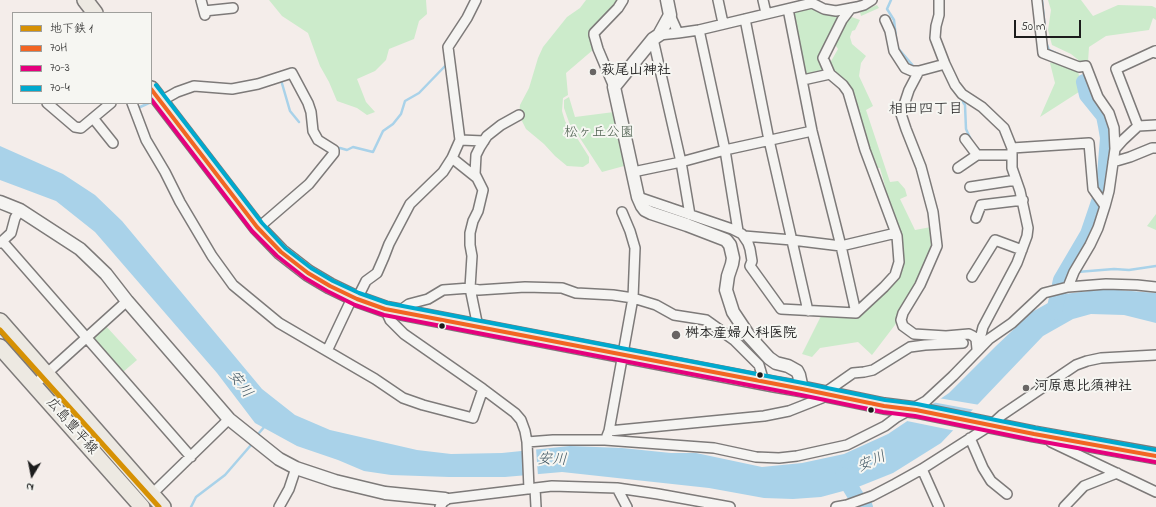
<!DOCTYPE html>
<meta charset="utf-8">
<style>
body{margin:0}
#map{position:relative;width:1156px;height:507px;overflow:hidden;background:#f4edea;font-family:"Indie Flower","Klee One",sans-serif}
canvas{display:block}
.legend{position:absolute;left:12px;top:12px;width:140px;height:92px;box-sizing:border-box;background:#f6f6f2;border:1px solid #9f9f9c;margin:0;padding:5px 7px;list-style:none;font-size:12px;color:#1c1c1c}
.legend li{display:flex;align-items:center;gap:8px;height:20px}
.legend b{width:20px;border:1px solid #9f9f9c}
.north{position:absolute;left:12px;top:455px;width:40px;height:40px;-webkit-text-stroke:3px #f6f6f2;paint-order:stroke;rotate:190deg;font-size:11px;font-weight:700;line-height:16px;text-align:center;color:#1c1c1c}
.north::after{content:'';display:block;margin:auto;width:14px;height:18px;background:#1c1c1c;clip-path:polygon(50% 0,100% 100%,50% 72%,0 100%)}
.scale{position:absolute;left:1014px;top:20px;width:67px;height:18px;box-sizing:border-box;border:2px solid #1c1c1c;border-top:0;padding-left:5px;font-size:12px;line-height:14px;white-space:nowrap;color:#1c1c1c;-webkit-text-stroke:3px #f6f6f2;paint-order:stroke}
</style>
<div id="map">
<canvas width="1156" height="507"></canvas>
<ul class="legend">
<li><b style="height:5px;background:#d69104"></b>地下鉄 1</li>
<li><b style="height:5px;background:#f26522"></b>70H</li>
<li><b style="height:5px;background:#e5007d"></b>70-3</li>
<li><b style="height:5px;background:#00a9ce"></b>70-4</li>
</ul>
<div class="north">N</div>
<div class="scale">50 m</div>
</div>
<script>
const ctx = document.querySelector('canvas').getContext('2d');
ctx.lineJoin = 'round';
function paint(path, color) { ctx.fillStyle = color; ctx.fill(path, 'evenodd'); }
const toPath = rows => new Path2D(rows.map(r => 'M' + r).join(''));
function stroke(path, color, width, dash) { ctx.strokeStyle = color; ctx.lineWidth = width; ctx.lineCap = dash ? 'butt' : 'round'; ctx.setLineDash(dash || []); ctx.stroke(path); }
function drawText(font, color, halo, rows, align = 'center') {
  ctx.font = font + ' "Indie Flower","Klee One",sans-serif'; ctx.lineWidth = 4; ctx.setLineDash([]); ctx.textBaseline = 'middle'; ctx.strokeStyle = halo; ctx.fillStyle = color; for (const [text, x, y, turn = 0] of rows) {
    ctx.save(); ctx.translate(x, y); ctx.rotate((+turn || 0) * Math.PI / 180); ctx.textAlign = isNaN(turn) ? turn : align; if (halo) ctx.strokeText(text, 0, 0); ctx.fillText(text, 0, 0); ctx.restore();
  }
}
const green = toPath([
 [269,0,426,0,427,14,419,21,414,39,389,49,386,60,375,71,357,79,366,102,375,112,367,115,357,108,337,101,329,82,320,66,308,33,282,16],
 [586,0,620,0,591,35,594,49,566,73,568,95,563,98,562,111,565,121,571,131,577,138,589,157,589,163,583,167,567,166,555,156,544,144,526,129,519,115,520,105,529,88,538,58,543,47,567,17,580,8],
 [1048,0,1081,0,1093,16,1118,5,1152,6,1156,8,1156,20,1153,18,1149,30,1106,36,1089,47,1088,62,1082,63,1071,54,1052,45,1048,30,1051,10],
 [810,4,844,12,820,58,827,72,806,77,793,9],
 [877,5,879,8,861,16,860,12],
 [849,16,860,20,855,30,852,31,850,37,852,44,866,56,861,63,859,76,873,106,866,110,890,182,898,181,905,189,907,196,900,199,915,230,931,227,933,241,930,254,898,321,872,355,858,342,820,348,812,357,802,354,822,314,856,312,884,287,899,262,882,189,885,186,880,168,874,168,847,82,833,73,830,63,838,49,834,43],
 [1050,63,1063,63,1078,71,1082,90,1040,117,1055,83],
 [569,97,575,117,614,112,624,166,602,172,576,132,570,125,564,108,564,100],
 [1156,214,1156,230,1147,226],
 [105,325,137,360,123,372,92,337]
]);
const water = toPath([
 [0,146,63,174,95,195,122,221,262,389,295,415,330,430,417,450,451,454,502,453,570,446,622,448,671,453,696,453,762,467,802,463,844,454,888,434,949,393,996,346,1032,312,1064,294,1106,289,1156,293,1156,323,1124,315,1091,314,1073,319,1043,336,941,443,893,473,858,487,821,497,793,499,764,498,709,488,562,472,505,477,449,477,391,475,364,471,338,460,297,446,255,423,217,373,95,232,56,201,0,180]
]);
const pier = toPath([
 [938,398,980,405,975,410,932,402],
 [910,417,959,427,956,431,907,421],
 [536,448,538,476,523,477,522,449]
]);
const stream = toPath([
 [891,0,887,9,894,20,897,47,915,68],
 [1042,0,1045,29],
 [1046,42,1049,50,1066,58],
 [280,80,281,80,290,111,299,122],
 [959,96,965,105,966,129,972,142,981,152],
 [138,108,149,103],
 [340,148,347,150,353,147,373,152,383,131,393,124,401,114,405,101,419,93,447,64],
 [1066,272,1072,272],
 [1077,272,1114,269,1129,270,1156,266],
 [259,433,265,426],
 [191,507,196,497,225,475,251,445]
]);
const river = toPath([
 [1054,312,1061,280,1088,234,1104,187,1108,138,1106,126,1104,116,1087,95,1084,82],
 [843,475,860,503,865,507]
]);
const minor = toPath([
 [201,0,205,15],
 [718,0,723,23],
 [763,0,766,13],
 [939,0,939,15,936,26,935,38,945,64,955,85,962,94,982,107,1004,128,1012,148,1012,168,1020,191,1028,228,1027,236,1017,263,983,327,977,351],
 [1037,0,1043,53,1079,67,1086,66,1098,97,1109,113,1114,128,1115,149,1109,191,1105,206,1098,228,1090,245,1074,272,1068,287],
 [788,9,812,131,841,246,856,313],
 [204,11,233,8],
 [670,15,678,33],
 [745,19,769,140,808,311],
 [885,20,890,31,894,51,905,68,912,71,919,71],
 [699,30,725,150,738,231],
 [659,35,678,33,699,30,812,3,824,9,836,11,857,7,864,5,872,0],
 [653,39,681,162,690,215],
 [945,64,919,71,909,90,901,114,906,129,921,167,933,212,937,246,920,285,903,313,901,320,903,326,914,334,946,336,969,334,973,336,976,339,977,349],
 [803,80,830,74],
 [614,87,598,49,594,35,594,33,618,8,623,0],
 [161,101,177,92,194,86,232,89,258,84,292,73,308,103,311,112,313,131,318,140,334,150,334,153,309,184,258,228],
 [47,103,75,127,81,128,111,103],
 [132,103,146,140,165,172,180,202,212,256,233,285,279,323,375,379,403,398,423,405,473,418,483,389],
 [93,118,113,143],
 [1138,126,1116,69,1155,51,1156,53],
 [965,139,977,155],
 [460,140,484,141],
 [1012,148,1089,143,1093,189,1105,206],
 [1115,149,1123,140,1138,126,1156,125],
 [452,158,477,178],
 [1113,162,1130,157,1152,148,1156,148],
 [958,168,977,155,1012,155],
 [633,172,681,162,725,150,812,131],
 [970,187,1016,180],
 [638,197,732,229,742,234,748,243,750,249,752,261,750,266,781,309,856,313,884,287,895,275,899,262,897,236,865,150,848,92,843,85,830,74,823,58,842,20,851,8],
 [976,218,981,205,1023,200],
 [744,236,792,240,841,246,896,233],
 [2,241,191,457],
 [0,243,11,233,15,218,20,210],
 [972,277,995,240,1022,250],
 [357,299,366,281,377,273,384,257,389,244,410,204,443,172,452,158,460,140,448,47,467,18,476,0],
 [385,309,390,320,404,334,483,389,515,413,521,420,525,431,527,442,529,489],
 [398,312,409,304,428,299,443,290,470,288,479,290,525,287,562,288,576,293,613,295,633,298,656,305,674,315,706,320,734,340,759,365,764,382],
 [478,327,470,288,472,256,470,245,470,233,473,221,478,211,483,190,475,174,476,155,480,147,487,136,501,125,519,115],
 [327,351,353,296],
 [34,385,127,301],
 [609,431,764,416,789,411,822,398,823,394,853,373,864,372,873,370,910,347,925,345,963,343],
 [607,436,609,431,633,298,635,248,630,231,622,212],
 [970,438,983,468,991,481,1007,494],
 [527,442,553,440,605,440,714,448,756,457,779,458,797,456,847,445,885,426,897,417,926,401,953,376,989,339,1012,323,1044,293,1068,287,1106,284,1137,285,1156,287],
 [1051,442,1156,492],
 [922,469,939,507],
 [535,488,536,507],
 [617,488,627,507],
 [151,495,229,419],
 [279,507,289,489,296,468],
 [440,507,445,499,552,486,617,488,658,494,730,507],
 [836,507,847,505,872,496,895,484,922,469,991,425,1002,415,1076,365,1087,361,1101,358,1156,355],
 [1064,507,1084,486,1117,473]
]);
const tertiary = toPath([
 [667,0,670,15,659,35,653,39,614,87,638,197,642,206,645,210,651,213,687,225,726,240,730,245,733,258,732,264,728,276,726,290,733,312,749,336,769,358,776,363,788,366,797,371,799,375,802,389],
 [0,202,20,210,80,249,106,274,127,301,229,419,279,459,296,468,335,481,385,493,445,499]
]);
const primary = toPath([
 [85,0,95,13],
 [151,89,257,227,281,252,308,273,330,286,357,299,385,309,773,384,802,389,884,406,916,410,1034,434,1156,456],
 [0,321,163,507],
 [0,347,142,507]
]);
const bus1 = toPath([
 [151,89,257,227,281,252,308,273,330,286,357,299,385,309,802,389,884,406,916,410,1034,434,1156,456]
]);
const bus2 = toPath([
 [151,99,252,231,277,256,305,278,327,291,355,305,384,315,801,395,883,412,915,416,1033,440,1155,462]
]);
const bus3 = toPath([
 [156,85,262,223,285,248,311,268,333,281,359,293,387,303,803,383,885,400,917,404,1035,428,1156,450]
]);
const metro1 = toPath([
 [0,330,159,507]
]);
const markers = [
 [593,72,4,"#686564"],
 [442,326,3.5,"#1c1c1c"],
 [676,335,5,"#686564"],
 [760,375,3.5,"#1c1c1c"],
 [1026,388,4,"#686564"],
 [871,410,3.5,"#1c1c1c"]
];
const poiNames = [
 ["萩尾山神社",601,72],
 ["桝本産婦人科医院",685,335],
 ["河原恵比須神社",1034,388]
];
const parkNames = [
 ["松ヶ丘公園",599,134]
];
const streetNames = [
 ["広島豊平線",71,427,49]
];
const neighbourhoodNames = [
 ["相田四丁目",926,111]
];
const waterNames = [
 ["安川",239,385,53],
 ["安川",552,461,2],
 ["安川",872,463,-23]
];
paint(green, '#ccebcb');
paint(water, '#a9d2e9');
paint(pier, '#f4edea');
stroke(stream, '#a9d2e9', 2.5);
stroke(river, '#a9d2e9', 16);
stroke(minor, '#7d7a79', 12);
stroke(tertiary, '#7d7a79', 15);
stroke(primary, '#7d7a79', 18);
stroke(minor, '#f5f4f2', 9);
stroke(tertiary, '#f5f4f2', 12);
stroke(primary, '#ede9e2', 15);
stroke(bus1, '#f26522', 4);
stroke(bus2, '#e5007d', 4);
stroke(bus3, '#00a9ce', 4);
stroke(metro1, '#d69104', 5);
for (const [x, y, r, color] of markers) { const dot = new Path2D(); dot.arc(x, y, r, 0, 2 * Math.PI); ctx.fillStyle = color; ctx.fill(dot); stroke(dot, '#f6f6f2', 1.5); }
drawText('bold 14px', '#1c1c1c', '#f6f6f2', poiNames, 'left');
drawText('14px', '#475a49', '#f6f6f2', parkNames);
drawText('14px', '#1c1c1c', '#f6f6f2', streetNames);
drawText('15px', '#1c1c1c', '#f6f6f2', neighbourhoodNames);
drawText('italic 15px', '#425864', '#f6f6f2', waterNames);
</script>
